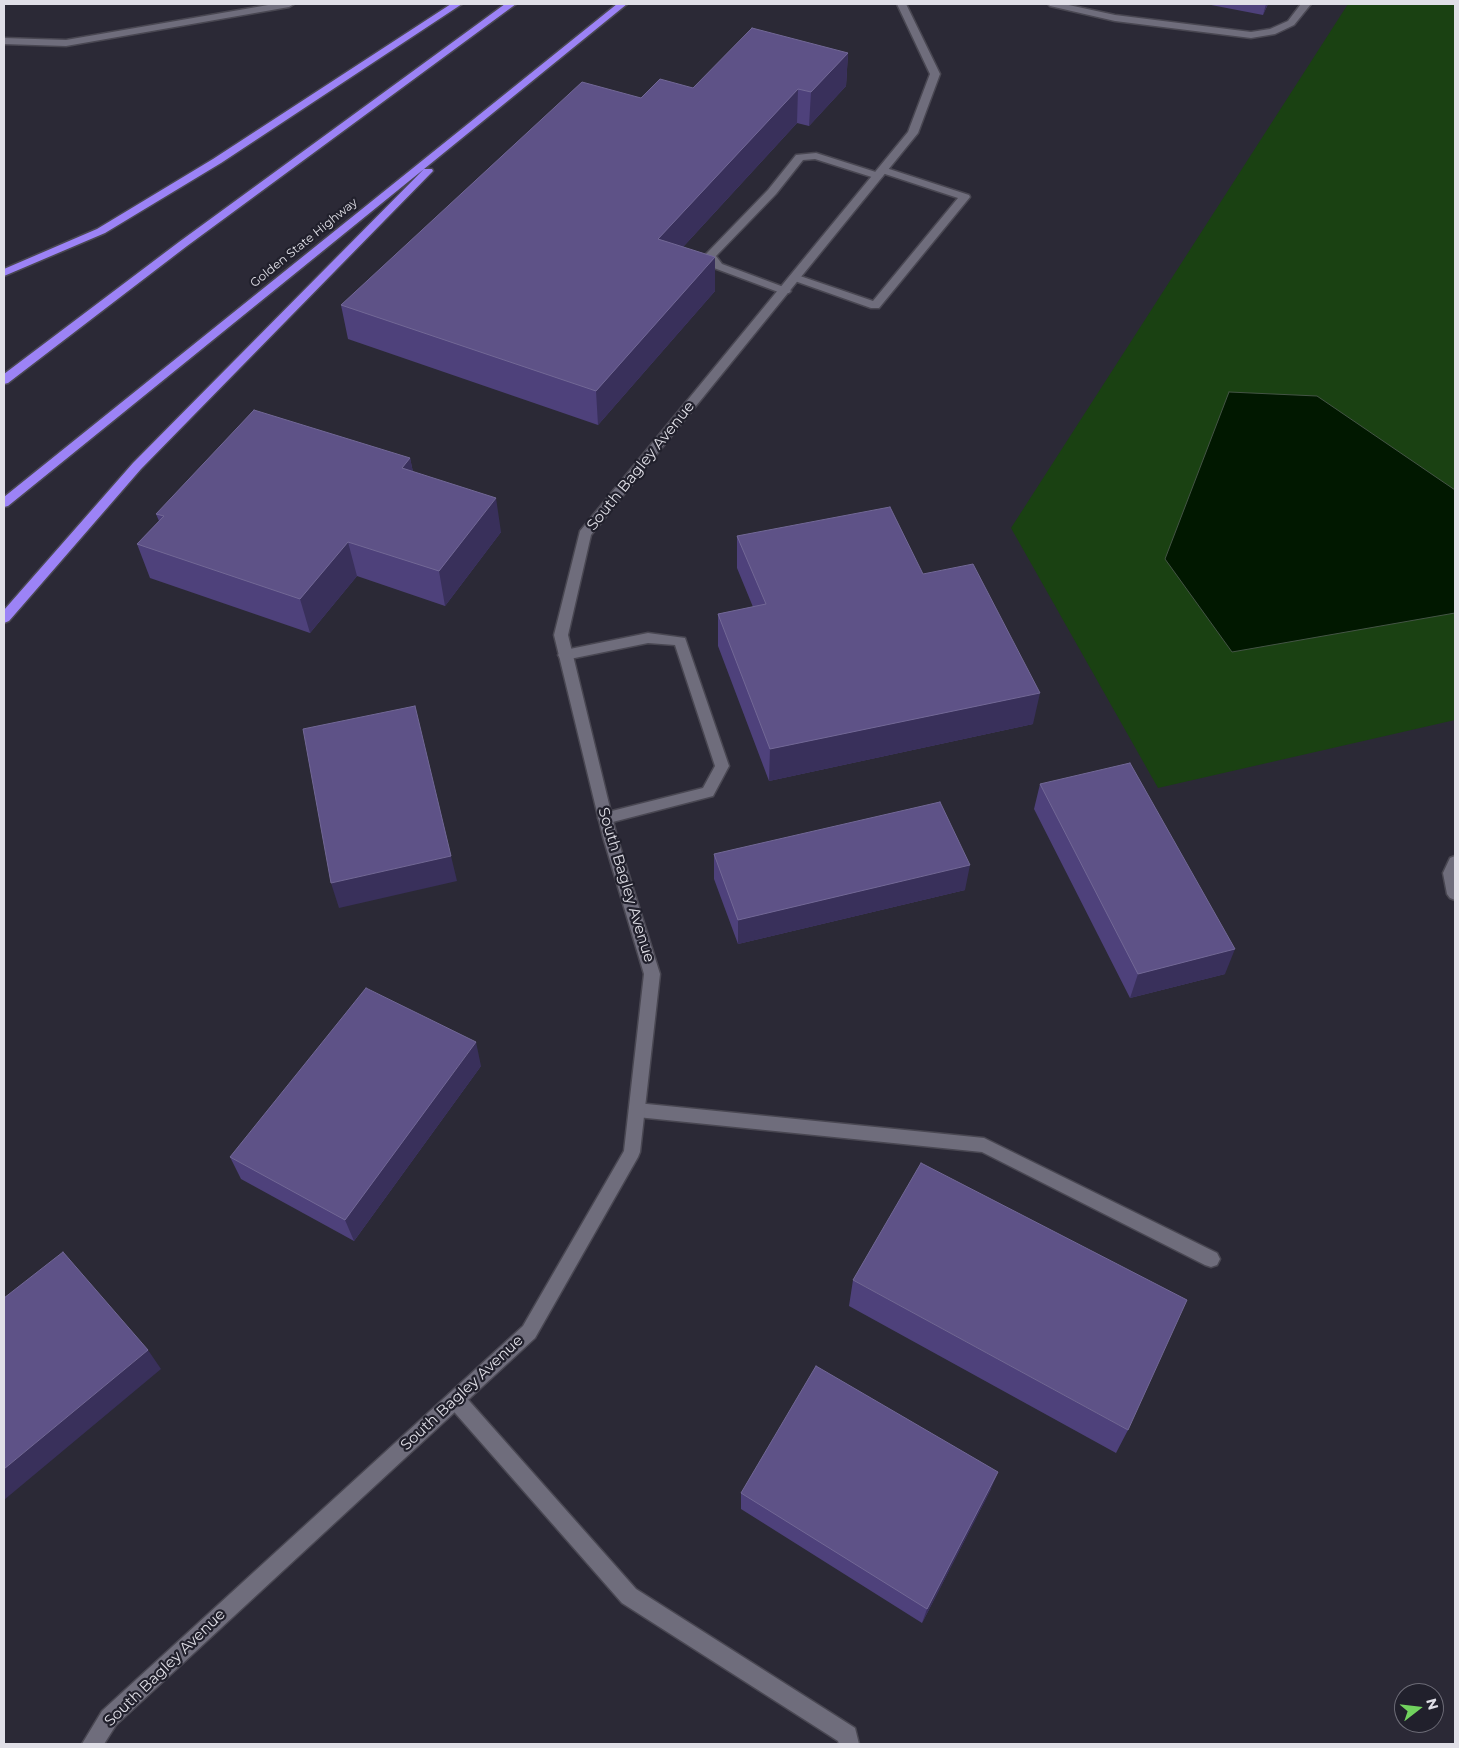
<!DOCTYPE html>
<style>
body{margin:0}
#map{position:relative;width:1459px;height:1748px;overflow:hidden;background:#2b2936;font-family:Montserrat,sans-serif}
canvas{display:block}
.frame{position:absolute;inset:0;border:5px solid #e0dfe7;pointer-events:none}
.north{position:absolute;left:1394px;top:1683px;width:50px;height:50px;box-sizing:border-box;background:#21202c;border:1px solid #6d6c77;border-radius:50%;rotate:74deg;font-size:14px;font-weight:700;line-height:20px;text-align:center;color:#e0dfe7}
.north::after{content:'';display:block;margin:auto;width:18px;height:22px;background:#71d25e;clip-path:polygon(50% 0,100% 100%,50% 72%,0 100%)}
</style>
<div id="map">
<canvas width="1459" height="1748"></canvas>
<div class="frame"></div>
<div class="north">N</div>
</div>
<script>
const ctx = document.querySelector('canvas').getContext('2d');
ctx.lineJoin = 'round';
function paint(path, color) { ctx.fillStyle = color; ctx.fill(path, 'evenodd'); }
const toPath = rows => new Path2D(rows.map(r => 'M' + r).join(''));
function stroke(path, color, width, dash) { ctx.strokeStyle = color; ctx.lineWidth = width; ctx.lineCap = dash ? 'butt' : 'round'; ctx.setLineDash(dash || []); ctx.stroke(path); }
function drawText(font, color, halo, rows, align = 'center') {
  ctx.font = font + ' Montserrat,sans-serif'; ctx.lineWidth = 4.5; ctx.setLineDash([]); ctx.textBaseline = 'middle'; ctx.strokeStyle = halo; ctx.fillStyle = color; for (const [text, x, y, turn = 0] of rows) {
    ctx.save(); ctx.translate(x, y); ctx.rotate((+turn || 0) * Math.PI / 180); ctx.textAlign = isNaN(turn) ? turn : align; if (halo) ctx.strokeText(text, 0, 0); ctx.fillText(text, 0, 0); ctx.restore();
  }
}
const green = toPath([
 [1348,4,1455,4,1455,720,1158,788,1011,528]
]);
const water = toPath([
 [1229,392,1317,396,1455,490,1455,613,1232,652,1165,559,1229,392]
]);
const lane = toPath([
 [274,4,294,4,289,7,66,46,4,44,4,38,66,40,274,4],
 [1048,4,1064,4,1115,15,1251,32,1270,29,1288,21,1301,4,1311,4,1294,25,1275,34,1251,38,1115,21,1050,6,1048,4],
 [816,153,882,174,883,176,878,179,815,159,803,160,776,194,716,256,722,264,789,289,791,291,789,293,781,293,714,268,705,256,706,254,768,190,796,155,816,153],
 [883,167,969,195,970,197,879,308,871,308,792,280,790,278,792,276,800,276,873,301,958,198,879,172,878,170,883,167],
 [648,633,685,638,729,766,713,796,605,824,600,822,598,818,600,814,703,788,715,766,675,645,648,643,565,660,560,658,558,655,560,652,565,650,648,633],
 [1455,856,1455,900,1450,898,1447,894,1443,873,1450,858,1455,856],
 [637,1103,984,1138,1217,1253,1220,1259,1217,1265,1211,1267,1205,1265,982,1152,637,1117,631,1115,629,1110,631,1105,637,1103],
 [456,1391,463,1394,636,1589,855,1728,859,1744,839,1744,838,1741,622,1603,449,1406,447,1400,449,1394,456,1391]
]);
const street = toPath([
 [897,4,906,4,940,74,918,133,591,535,568,635,617,837,660,974,640,1152,638,1157,535,1338,116,1725,104,1744,82,1744,102,1711,523,1326,624,1151,644,974,603,837,554,635,580,531,908,132,930,74,897,4]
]);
const highway = toPath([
 [451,4,462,4,221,163,105,233,4,276,4,269,97,229,213,159,451,4],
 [505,4,516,4,187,246,8,383,4,384,4,374,179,242,505,4],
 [617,4,627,4,424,169,432,169,433,171,141,469,9,621,4,623,4,610,133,463,424,169,8,506,4,507,4,497,617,4]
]);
const wall = toPath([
 [1206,4,1268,4,1263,15],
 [848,53,846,86,809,126,797,123,683,247,715,291,598,425,348,339,341,305,641,98,693,88],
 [410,458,413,472,501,532,445,606,357,576,310,633,150,578,137,544,159,521,156,514],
 [737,536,923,574,1033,724,769,781,718,646,718,614,753,607,737,568],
 [1040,784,1225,974,1130,998,1034,809],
 [714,854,965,890,738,944,714,879],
 [481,1066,354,1241,241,1179,230,1157],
 [853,1280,1128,1430,1116,1453,849,1306],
 [991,1489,922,1623,741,1509,741,1493]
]);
const shadedWall = toPath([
 [1266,4,1268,4,1263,15],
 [848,53,846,86,809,126,811,92],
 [798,89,797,123,659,273,658,239],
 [715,257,715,291,598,425,596,391],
 [410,458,417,492,402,468],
 [496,498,501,532,445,606,439,571],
 [348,542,357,576,310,633,300,599],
 [1040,693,1033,724,769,781,770,749],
 [451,856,457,881,339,908,331,883],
 [970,865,965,890,738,944,738,920],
 [1235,949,1225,974,1130,998,1138,974],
 [476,1042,481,1066,354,1241,345,1220],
 [148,1350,161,1369,4,1500,4,1469],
 [998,1472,991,1489,922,1623,927,1609]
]);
const building = toPath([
 [752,28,848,53,811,92,798,89,658,239,715,257,596,391,341,305,582,82,641,98,660,79,693,88,752,28],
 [254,410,410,458,402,468,496,498,439,571,348,542,300,599,137,544,164,516,156,514,254,410],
 [890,507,923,574,973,564,1040,693,770,749,718,614,766,604,737,536,890,507],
 [415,706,451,856,331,883,303,729,415,706],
 [1130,763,1235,949,1138,974,1040,784,1130,763],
 [940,802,970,865,738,920,714,854,940,802],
 [366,988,476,1042,345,1220,230,1157,366,988],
 [921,1163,1187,1300,1128,1430,853,1280,921,1163],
 [63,1252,148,1350,4,1469,4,1298,63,1252],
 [816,1366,998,1472,927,1609,741,1493,816,1366]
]);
const farStreetnames = [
 ["Golden State Highway",304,243,-39]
];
const streetNames = [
 ["South Bagley Avenue",641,466,-51],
 ["South Bagley Avenue",626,885,73],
 ["South Bagley Avenue",462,1393,-43],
 ["South Bagley Avenue",165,1668,-44]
];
paint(green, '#1a4112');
paint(water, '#011800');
stroke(water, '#445445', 1);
stroke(lane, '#494752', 3);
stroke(street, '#494752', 3);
stroke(highway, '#494752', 3);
paint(lane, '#6f6d7c');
paint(street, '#6f6d7c');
paint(highway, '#9c83f6');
paint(wall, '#4e417b');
paint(shadedWall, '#39305b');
paint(building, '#5e5287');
stroke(building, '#726896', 1);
drawText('12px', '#e0dfe7', '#21202c', farStreetnames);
drawText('15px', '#e0dfe7', '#21202c', streetNames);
</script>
